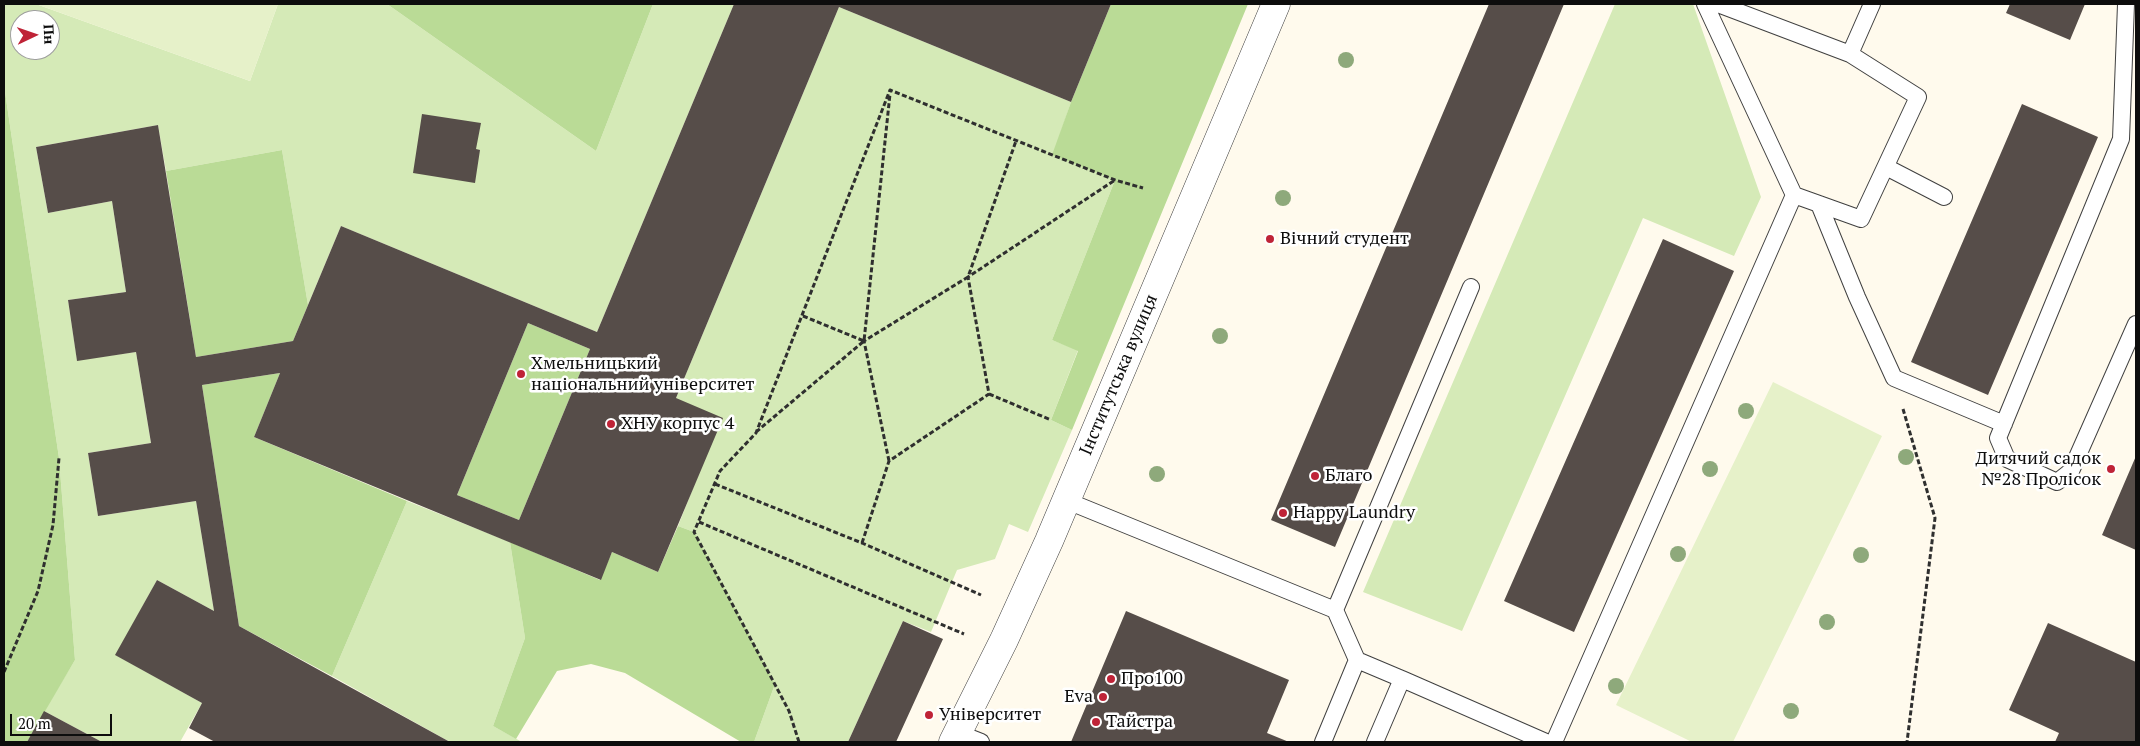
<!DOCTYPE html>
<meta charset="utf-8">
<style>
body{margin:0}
#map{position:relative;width:2140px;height:746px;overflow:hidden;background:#fffaed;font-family:"PT Serif",serif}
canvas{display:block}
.frame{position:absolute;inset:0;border:5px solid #0d0d0d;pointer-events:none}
.north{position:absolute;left:10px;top:10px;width:50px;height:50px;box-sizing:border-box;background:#fff;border:1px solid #9e9e9e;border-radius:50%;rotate:87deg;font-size:14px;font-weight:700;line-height:20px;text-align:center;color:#0d0d0d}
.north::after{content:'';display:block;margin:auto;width:18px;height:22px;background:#bf2337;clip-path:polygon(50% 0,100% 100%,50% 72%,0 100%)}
.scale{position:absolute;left:10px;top:714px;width:102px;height:22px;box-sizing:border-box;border:2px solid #0d0d0d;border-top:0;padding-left:6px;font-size:15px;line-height:18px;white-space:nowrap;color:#0d0d0d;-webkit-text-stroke:4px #fff;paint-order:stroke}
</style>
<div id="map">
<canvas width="2140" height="746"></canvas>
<div class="frame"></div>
<div class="north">Пн</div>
<div class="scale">20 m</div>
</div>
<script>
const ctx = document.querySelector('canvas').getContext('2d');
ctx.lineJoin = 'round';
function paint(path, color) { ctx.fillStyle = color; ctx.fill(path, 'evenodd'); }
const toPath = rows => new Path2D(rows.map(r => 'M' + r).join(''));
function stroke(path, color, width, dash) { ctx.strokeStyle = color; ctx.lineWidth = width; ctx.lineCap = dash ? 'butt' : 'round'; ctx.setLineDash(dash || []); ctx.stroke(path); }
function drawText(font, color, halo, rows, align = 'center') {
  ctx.font = font + ' "PT Serif",serif'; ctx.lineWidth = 5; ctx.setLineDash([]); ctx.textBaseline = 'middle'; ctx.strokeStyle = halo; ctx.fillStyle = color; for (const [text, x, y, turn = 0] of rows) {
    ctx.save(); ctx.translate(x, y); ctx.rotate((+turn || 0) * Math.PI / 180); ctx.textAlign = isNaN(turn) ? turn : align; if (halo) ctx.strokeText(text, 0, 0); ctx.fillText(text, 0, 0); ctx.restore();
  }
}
const green = toPath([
 [4,4,36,4,250,81,278,4,387,4,596,151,653,4,734,4,597,332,341,226,308,305,282,150,166,171,158,125,36,147,48,213,112,201,126,292,68,300,77,360,136,352,151,443,88,453,98,516,196,501,214,611,157,580,116,655,202,703,180,742,102,742,44,711,75,660,59,458,4,85],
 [20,20,50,20,50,50,20,50],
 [1615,4,1693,4,1761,197,1734,256,1643,218,1462,631,1363,592],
 [839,7,1071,102,1053,155,1115,180,1052,340,1078,350,1051,420,1072,430,1028,532,1009,524,995,559,957,570,931,632,903,621,848,742,754,742,775,684,694,532,678,526,703,463,676,398],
 [407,501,510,542,525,638,493,726,522,742,450,742,332,676]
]);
const forest = toPath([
 [387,4,653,4,596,151],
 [1111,4,1248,4,1072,430,1051,420,1078,351,1052,340,1115,180,1052,155,1071,102],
 [4,85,59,458,75,660,27,742,4,742],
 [282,150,308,305,293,341,196,357,166,171],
 [528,323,590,349,519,520,457,495],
 [280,373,254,437,407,501,332,676,239,626,202,385],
 [678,526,694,532,775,684,754,742,741,742,625,673,591,664,557,671,516,739,493,726,525,638,510,542,600,580,612,552,658,572]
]);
const pitch = toPath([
 [36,4,278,4,250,81],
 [1773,382,1882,436,1733,742,1692,742,1616,705]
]);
const building = toPath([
 [734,4,1111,4,1071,102,839,7,676,398,723,418,658,572,612,552,601,580,254,437,280,373,202,385,239,626,450,742,215,742,189,728,202,703,115,655,157,580,214,611,196,501,98,516,88,453,151,443,136,352,77,361,68,300,126,292,112,201,48,213,36,147,158,125,196,357,293,341,341,226,597,332],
 [528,323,590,349,519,520,457,495],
 [1489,4,1564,4,1335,547,1271,520],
 [2010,4,2085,4,2070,40,2006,13],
 [2022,104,2098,137,1988,395,1911,362],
 [422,114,481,123,476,149,480,150,475,183,413,173],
 [1663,239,1734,271,1574,632,1504,601],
 [2136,456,2136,550,2102,535],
 [1126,611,1289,680,1267,733,1289,742,1071,742],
 [903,621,943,639,896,742,848,742],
 [2048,623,2136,662,2136,742,2055,742,2059,733,2009,710],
 [44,711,102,742,27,742]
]);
const path = toPath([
 [803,316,864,341,890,94],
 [989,394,1051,420],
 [1903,409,1935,518,1907,742],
 [756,432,864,341],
 [889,461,864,341,968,277,1016,141],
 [715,484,862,543,981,595],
 [699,522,964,634],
 [862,543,889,461,989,394,968,277,1115,180],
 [4,672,38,591,53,525,59,458],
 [799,742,789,711,694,532,720,471,756,433,890,90,1115,180,1143,188]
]);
const service = toPath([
 [1718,4,1850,54,1872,4],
 [2126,4,2121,139,1998,438,2007,459,2057,482,2071,471,2136,324],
 [1886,167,1944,197],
 [1794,195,1861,219,1918,97,1850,54],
 [1819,204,1857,297,1894,378,2004,424],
 [1065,500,1335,610,1357,660,1402,679,1375,742],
 [1335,610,1471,287],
 [1402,679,1546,742],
 [958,733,981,742],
 [1323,742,1357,660],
 [1554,742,1794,195,1705,4]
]);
const tertiary = toPath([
 [953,742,1004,640,1049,541,1276,4]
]);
const trees = [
 [1346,60],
 [1283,198],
 [1220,336],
 [1746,411],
 [1906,457],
 [1710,469],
 [1157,474],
 [1678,554],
 [1861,555],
 [1827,622],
 [1616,686],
 [1791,711]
];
const markers = [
 [1270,239,5,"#bf2337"],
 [521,374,5,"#bf2337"],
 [611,424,5,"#bf2337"],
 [2111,469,5,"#bf2337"],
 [1315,476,5,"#bf2337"],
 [1283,513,5,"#bf2337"],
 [1111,679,5,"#bf2337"],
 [1103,697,5,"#bf2337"],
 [929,715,5,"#bf2337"],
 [1096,722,5,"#bf2337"]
];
const poiNames = [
 ["Вічний студент",1280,239],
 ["Хмельницький",531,364],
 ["національний університет",531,385],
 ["ХНУ корпус 4",621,424],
 ["Дитячий садок",2101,459,"right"],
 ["№28 Пролісок",2101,480,"right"],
 ["Благо",1325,476],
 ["Happy Laundry",1293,513],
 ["Про100",1121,679],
 ["Eva",1093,697,"right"],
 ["Університет",939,715],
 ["Тайстра",1106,722]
];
const streetNames = [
 ["Інститутська вулиця",1119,375,-67]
];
paint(green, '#d5eab7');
paint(forest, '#badb96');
paint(pitch, '#e6f1c9');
paint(building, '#564d49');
stroke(service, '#404040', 18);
stroke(tertiary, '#404040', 29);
stroke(path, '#2f2f2f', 3, [5, 2.5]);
stroke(service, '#fff', 16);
stroke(tertiary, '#fff', 28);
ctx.fillStyle = '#8ea97b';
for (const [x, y] of trees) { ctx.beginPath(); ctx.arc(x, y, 8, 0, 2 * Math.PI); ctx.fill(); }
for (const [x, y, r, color] of markers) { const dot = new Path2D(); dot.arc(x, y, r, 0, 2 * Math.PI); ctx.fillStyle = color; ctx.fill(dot); stroke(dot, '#fff', 2); }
drawText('18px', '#0d0d0d', '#fff', poiNames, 'left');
drawText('18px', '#0d0d0d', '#fff', streetNames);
</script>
